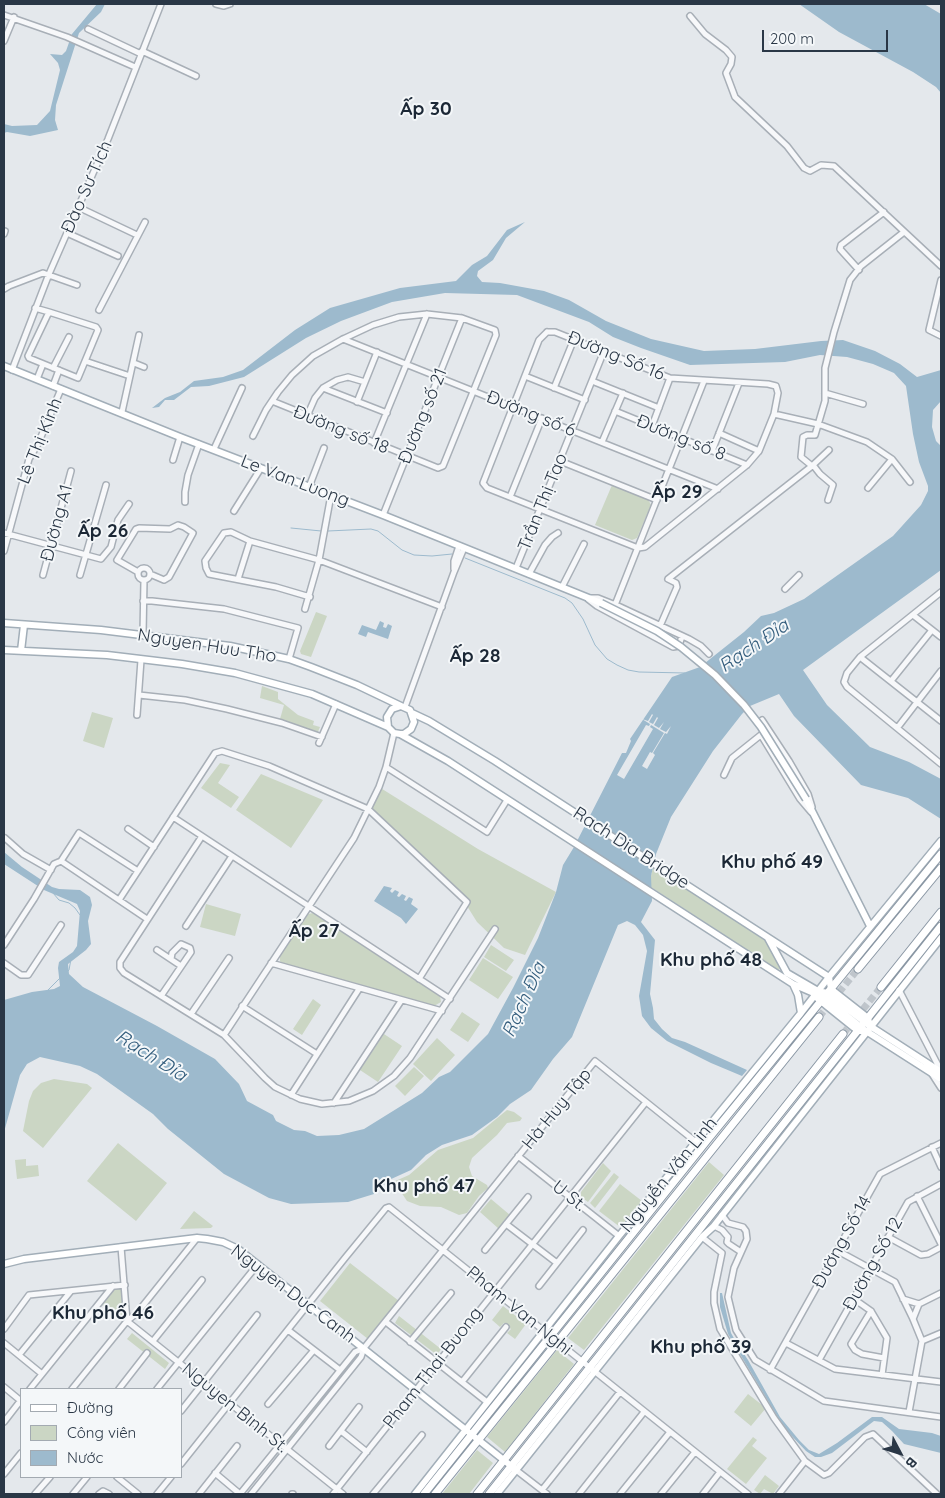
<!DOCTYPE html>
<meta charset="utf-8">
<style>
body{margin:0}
#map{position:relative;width:945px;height:1498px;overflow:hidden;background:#e4e8ec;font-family:Quicksand,sans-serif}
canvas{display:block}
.frame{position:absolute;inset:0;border:5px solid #2a3746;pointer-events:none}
.legend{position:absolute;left:20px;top:1388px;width:162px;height:90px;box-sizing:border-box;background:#f4f7f9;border:1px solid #a3aab1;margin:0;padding:6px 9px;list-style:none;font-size:15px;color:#2a3746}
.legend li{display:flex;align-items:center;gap:10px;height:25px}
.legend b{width:25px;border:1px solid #a3aab1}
.north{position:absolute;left:875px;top:1428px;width:50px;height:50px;-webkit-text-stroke:4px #f4f7f9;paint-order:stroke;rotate:130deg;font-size:14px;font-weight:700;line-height:20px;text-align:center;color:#2a3746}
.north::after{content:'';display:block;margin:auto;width:18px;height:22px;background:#2a3746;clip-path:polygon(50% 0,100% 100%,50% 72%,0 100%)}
.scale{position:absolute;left:762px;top:30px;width:126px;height:22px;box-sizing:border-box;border:2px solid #2a3746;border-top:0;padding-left:6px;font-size:15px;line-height:18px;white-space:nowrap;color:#2a3746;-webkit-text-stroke:4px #f4f7f9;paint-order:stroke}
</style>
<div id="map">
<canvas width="945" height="1498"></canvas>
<div class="frame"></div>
<ul class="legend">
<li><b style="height:6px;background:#fff"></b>Đường</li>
<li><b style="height:14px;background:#cbd6c4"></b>Công viên</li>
<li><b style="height:14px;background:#9dbacd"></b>Nước</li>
</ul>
<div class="north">B</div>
<div class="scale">200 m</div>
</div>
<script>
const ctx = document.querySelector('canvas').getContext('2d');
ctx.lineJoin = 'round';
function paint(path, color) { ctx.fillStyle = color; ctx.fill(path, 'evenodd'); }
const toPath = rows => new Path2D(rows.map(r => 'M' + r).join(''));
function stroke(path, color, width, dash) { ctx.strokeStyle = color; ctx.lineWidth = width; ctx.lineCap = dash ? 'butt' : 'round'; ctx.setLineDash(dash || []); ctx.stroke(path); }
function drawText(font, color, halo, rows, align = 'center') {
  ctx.font = font + ' Quicksand,sans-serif'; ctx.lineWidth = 4; ctx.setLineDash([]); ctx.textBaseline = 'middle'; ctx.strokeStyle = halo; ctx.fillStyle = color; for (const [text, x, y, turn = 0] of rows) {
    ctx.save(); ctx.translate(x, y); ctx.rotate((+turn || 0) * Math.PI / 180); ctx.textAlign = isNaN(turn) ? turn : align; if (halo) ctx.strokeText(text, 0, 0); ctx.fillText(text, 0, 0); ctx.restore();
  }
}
const green = toPath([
 [612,485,648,499,651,505,637,538,632,540,595,525],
 [316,612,327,616,311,657,301,654,300,651],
 [262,686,278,692,278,699,298,715,314,721,313,725,320,727,317,734,280,719,284,705,260,698],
 [92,712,113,718,104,748,83,741],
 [220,763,230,765,218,783,239,797,231,808,201,788],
 [261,774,323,800,291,848,236,810],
 [379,787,478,849,556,892,525,955,504,948,477,922,467,906,468,901,368,809],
 [653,867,765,938,780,969,778,970,651,887,651,876],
 [206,904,241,914,235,936,200,927],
 [313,913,440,996,441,1002,434,1006,283,965,280,961,280,956,308,914],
 [491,945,514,960,506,971,484,957],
 [483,958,513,977,498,999,469,980],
 [313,999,321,1005,302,1035,293,1029],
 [462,1012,480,1024,468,1042,450,1030],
 [384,1034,402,1046,378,1082,360,1070],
 [437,1038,455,1055,431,1081,413,1064],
 [414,1067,424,1076,405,1096,395,1086],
 [54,1079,87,1084,92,1088,43,1148,23,1131,29,1101,33,1091,41,1083],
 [507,1110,514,1112,522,1118,520,1121,507,1123,497,1135,472,1158,469,1167,472,1176,487,1185,488,1188,479,1196,467,1213,459,1215,441,1207,420,1206,407,1201,401,1192,391,1190,393,1182,409,1175,438,1150,473,1138],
 [118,1143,167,1183,136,1221,87,1181],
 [26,1159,26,1166,38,1165,39,1176,17,1179,15,1160],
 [709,1162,724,1175,584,1350,568,1338],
 [603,1163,611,1171,588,1202,581,1197,581,1192],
 [614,1173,619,1177,595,1208,590,1203],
 [620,1184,642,1201,620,1227,599,1211],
 [491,1199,510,1215,499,1229,480,1212],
 [194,1211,213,1226,211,1228,180,1229],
 [350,1263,399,1301,368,1339,320,1301],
 [115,1288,121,1288,123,1315,120,1321,102,1305],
 [503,1306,526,1324,515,1339,507,1333,511,1329,504,1323,500,1327,492,1320],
 [399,1316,441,1349,437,1355,395,1323],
 [132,1333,169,1363,165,1369,127,1339],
 [557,1350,574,1364,505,1452,487,1437],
 [358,1353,361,1356,289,1443,286,1441],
 [748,1394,766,1408,751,1426,734,1412],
 [753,1437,757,1440,752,1446,767,1458,746,1484,727,1469],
 [477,1450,493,1463,469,1494,442,1494],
 [765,1475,779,1486,773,1494,764,1489,760,1494,754,1490]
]);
const water = toPath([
 [97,4,105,4,101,12,79,33,56,105,55,120,58,130,30,136,7,132,4,133,4,124,12,126,37,125,50,111,60,70,58,63,50,54,62,55,66,51,72,34],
 [799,4,924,4,941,14,941,93,936,87,913,72,839,32],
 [525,222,506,238,493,260,478,271,477,276,482,282,500,283,544,291,569,300,606,321,651,339,704,351,755,349,821,341,843,340,875,351,900,364,917,377,941,370,941,401,933,410,932,427,936,441,941,446,941,570,803,670,827,705,870,747,909,762,941,779,941,819,908,798,861,785,794,716,779,694,750,706,742,714,713,751,671,817,656,854,651,876,652,901,641,922,655,940,650,994,653,1008,654,1019,662,1029,672,1038,685,1042,747,1070,742,1076,711,1063,667,1041,651,1028,642,1016,639,996,647,951,643,935,635,925,627,921,618,925,572,1037,553,1059,531,1090,510,1104,497,1117,472,1135,442,1145,426,1155,411,1170,389,1180,374,1194,348,1202,291,1204,269,1198,224,1174,168,1129,153,1114,97,1074,80,1066,40,1057,27,1064,20,1075,4,1132,4,1000,32,992,54,989,60,986,58,968,59,962,73,952,77,946,80,911,77,904,44,890,4,864,4,852,22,867,52,887,59,889,80,890,90,897,92,905,88,921,91,944,86,950,68,964,69,974,83,987,157,1026,215,1059,239,1084,247,1101,273,1115,276,1121,294,1130,305,1131,317,1136,339,1135,364,1129,422,1093,439,1077,450,1072,488,1034,513,988,538,938,556,892,563,865,574,847,622,753,626,753,631,741,630,739,672,677,700,667,744,632,761,616,774,613,804,599,893,536,921,505,928,491,928,486,919,462,913,434,906,386,894,373,873,364,847,357,820,355,785,362,690,365,641,348,613,337,589,322,517,295,445,293,392,302,341,321,306,338,244,377,209,386,191,387,174,400,165,400,159,407,152,408,165,398,180,392,194,381,223,377,243,370,295,330,330,308,400,288,456,281,472,265,487,256,507,230],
 [380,621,384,623,383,627,386,628,388,624,392,626,388,639,368,632,366,637,358,634,362,625,376,630],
 [384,886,392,888,390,891,392,893,395,890,399,892,397,896,399,897,402,894,406,896,404,900,406,901,409,897,413,899,411,904,418,909,406,924,401,918,374,901],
 [722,1293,731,1333,736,1342,748,1360,780,1417,799,1440,809,1450,819,1454,837,1443,872,1417,882,1417,899,1429,932,1433,941,1436,941,1453,904,1444,892,1431,882,1422,874,1421,832,1453,821,1457,815,1457,806,1451,786,1430,777,1416,728,1334,720,1307,720,1293]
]);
const pier = toPath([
 [652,714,653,715,649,722,653,724,657,717,658,718,654,725,659,728,664,722,660,729,666,732,671,726,667,734,665,733,653,753,655,755,647,769,642,766,650,752,652,753,664,733,651,725,650,727,653,729,624,779,617,775,646,725,649,726,650,724,642,719,648,721]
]);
const stream = toPath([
 [291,528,321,531],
 [328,531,371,529,378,531,402,550,414,555,432,556,452,554],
 [465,558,565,598,572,603,583,619,595,645,607,659,617,665,628,670,639,672,685,673],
 [53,893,59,900,69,903,75,908,80,915],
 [67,972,69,970,71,959],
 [47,991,60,978]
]);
const highwayTunnel = toPath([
 [819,1017,858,969],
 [843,1034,881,987]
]);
const minor = toPath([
 [216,4,224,6,230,4],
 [4,15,67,37,135,67],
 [690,16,705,34,726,50,732,57,731,64,726,73,735,97,787,146,804,168,810,171,821,165,834,166,941,266],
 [88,29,141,54],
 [4,41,14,17],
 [142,51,196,76],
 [78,207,137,235],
 [67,233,118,256],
 [4,234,5,231],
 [859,270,840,249,841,245,884,212],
 [941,280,929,330,941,336],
 [4,289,9,286,43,273,77,285],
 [35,308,49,312,28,356,29,358,78,378,98,330,96,327,49,312],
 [99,310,145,222],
 [547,332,555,332,670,378,768,384,776,386,778,393,774,414,759,451,747,465,645,547,638,548,487,488,483,483,539,340,547,332],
 [343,339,718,489],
 [88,362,130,376],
 [134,363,144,367],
 [53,368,69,337],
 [12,370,49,274,108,139,161,4],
 [525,376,585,400],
 [37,379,43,364],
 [592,381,659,408],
 [53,386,59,370],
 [323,388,387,413],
 [554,388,574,339],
 [825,393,863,404],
 [357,402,377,352],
 [615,411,747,465],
 [122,412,139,335],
 [774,414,818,424,867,442,892,459,910,482],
 [307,416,315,398,323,388,337,380,348,377,365,382],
 [652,426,670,378],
 [719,433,759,451],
 [253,436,266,410,278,392,292,375,313,356,343,339,373,325,399,317,427,314,462,318,495,330,496,335,443,466,438,468,272,401],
 [602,442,623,393],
 [374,443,427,314],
 [214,449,242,388],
 [712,451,739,383],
 [173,460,180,437],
 [560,461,657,500],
 [813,465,820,474,833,485,828,500],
 [813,465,829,450],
 [309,487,324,448],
 [868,488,892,459],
 [510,497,542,418],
 [185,502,185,492,188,475,199,444],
 [234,511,261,468],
 [383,515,462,318],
 [4,533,101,559,111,547,118,520,129,504],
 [4,551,29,459,38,444,61,389],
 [516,568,604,351],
 '138 574a6 6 0 1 1 12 0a6 6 0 1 1-12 0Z',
 [454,569,454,561,459,546],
 [138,572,117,560,136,529,139,528,170,529,178,525,184,527,193,533,169,577,164,580,150,574],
 [529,574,545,545,552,537,558,533],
 [43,575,71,471],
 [80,575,106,485],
 [238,579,250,541],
 [562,587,584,544],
 [785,589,799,575],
 [941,592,860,657,847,673,844,682,847,687,941,764],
 [310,597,276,587,209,574,206,568,205,561,224,533,231,532,250,541,319,560,442,607],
 [591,598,598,598,618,606,689,639,701,646,709,654],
 [588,599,597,606,673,647,679,646,682,636],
 [143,601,152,601,224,609,298,628,289,659],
 [615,605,704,381],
 [305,609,319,560,331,495],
 [913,615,941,637],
 [660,626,677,587,676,583,668,579,812,466,801,457,803,437,807,435,815,435,825,401,825,368,834,332,850,280,861,266,904,232],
 [143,634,144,580],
 [860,657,941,721],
 [891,681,932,630],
 [139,695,185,700,227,709,282,723,322,737],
 [405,707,454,572,464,548],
 [137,715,141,660],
 [762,720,789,761,808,794,812,807],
 [898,727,941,671],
 [761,735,800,799,811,812],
 [319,743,336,704],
 [386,767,487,832,507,800],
 [724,775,732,758,762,734],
 [173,817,450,999],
 [128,829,154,847],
 [202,836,120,962,120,968,124,973,224,1035,265,1078,275,1087,300,1099,322,1104,349,1101,373,1091,394,1076,410,1058,495,929],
 [5,838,23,854,51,870],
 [61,861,147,919],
 [119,900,215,753,222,751,269,766,368,809,467,902,419,979],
 [186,926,232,856],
 [4,945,34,899,54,864,61,861,79,833,138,871],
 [157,950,181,966],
 [4,963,21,975,28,975,61,925],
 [271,963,442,1011],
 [899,990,941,1071],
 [161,996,191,952,190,948,181,944,172,953,171,959],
 [242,1006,317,1054],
 [191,1014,229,958],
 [224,1035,354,838,379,787,386,767,394,733],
 [932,1074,941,1088],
 [291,1095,359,989],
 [334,1103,401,1001],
 [932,1147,941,1167],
 [518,1156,619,1236],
 [917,1196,941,1244],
 [722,1215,728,1223,743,1227,746,1231,747,1239,734,1268,728,1297,736,1330,755,1360,824,1401,941,1417],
 [506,1224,557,1263],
 [713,1227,716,1227,722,1230,728,1237,727,1242,729,1244,741,1252],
 [702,1237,722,1253,714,1292,714,1303,720,1329,774,1418,805,1461,824,1475,829,1473,865,1437,873,1434,937,1494],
 [888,1237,921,1255,928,1254,941,1247],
 [121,1247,127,1321],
 [485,1250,528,1197],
 [838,1251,895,1282,913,1319,922,1341,909,1412],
 [539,1286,583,1230],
 [854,1299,871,1311,887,1338,882,1375],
 [903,1299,919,1304],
 [871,1311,851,1344,855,1350,862,1354,884,1358],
 [913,1319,919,1304,941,1293],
 [127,1321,343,1494],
 [386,1322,487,1402],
 [4,1329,29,1295,125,1285],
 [288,1330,340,1370],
 [153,1341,202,1280],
 [922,1341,941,1333],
 [410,1342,451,1293],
 [4,1343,42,1374],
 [786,1343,835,1369,941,1382],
 [19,1355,71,1291],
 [819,1360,908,1202,941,1184],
 [770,1370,880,1174,941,1143],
 [462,1382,506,1327],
 [4,1387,21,1401],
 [30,1389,113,1286],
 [72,1389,127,1321,137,1313,197,1238],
 [119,1389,147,1353],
 [157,1389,258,1264],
 [268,1404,314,1350],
 [181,1411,257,1315],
 [4,1422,21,1400],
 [341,1431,367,1452],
 [329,1446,359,1407],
 [181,1464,345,1258,386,1208,389,1207,748,1494],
 [516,1470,547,1494],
 [215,1473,240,1494],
 [4,1474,21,1453],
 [117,1477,138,1494],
 [542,1490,620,1392],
 [35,1494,50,1477],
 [73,1494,87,1477],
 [99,1494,103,1491,109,1494],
 [157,1494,171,1477],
 [199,1494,237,1446],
 [240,1494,355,1352,364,1348],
 [251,1494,361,1357,364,1348,595,1061,696,1142],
 [292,1494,293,1494],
 [333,1494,646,1102],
 [373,1494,422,1435],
 [579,1494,644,1412],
 [620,1494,670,1432],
 [661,1494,695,1452],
 [703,1494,720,1472],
 [779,1494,805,1461]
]);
const major = toPath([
 [4,366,180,437,383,515,601,603],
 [4,623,101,630,230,646,289,659,311,667,357,685,401,706],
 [4,650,107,655,182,664,235,673,312,694,388,727],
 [21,651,24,625],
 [412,713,429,721,495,761,829,977,831,989,868,1018,869,1022],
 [400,734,404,734,411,729,414,722,410,710,401,706,392,709,387,717,388,727,394,733,400,734,448,761,793,984,823,997,866,1031,941,1079],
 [806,799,870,926],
 [768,938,787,973,818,991,827,993,870,1026,941,1072],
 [793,984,798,995,801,1013],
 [817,998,858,1031,863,1031],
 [4,1264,24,1259,197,1238,207,1239,223,1242,238,1249,247,1256,515,1469],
 [415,1494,619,1236,801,1013,829,977,941,841],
 [497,1494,702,1237,713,1227,941,938]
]);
const highway = toPath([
 [858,969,941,868],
 [881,987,941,912],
 [424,1494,709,1138,941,854],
 [435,1494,819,1017],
 [477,1494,843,1034],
 [489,1494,941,926]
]);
const majorBridge = toPath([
 [601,603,657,631,681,647,715,675,744,705,761,727,806,799]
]);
const streetNames = [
 ["Đào Sư Tích",87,187,-66],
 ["Đường Số 16",616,356,22],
 ["Đường số 6",531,414,22],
 ["Đường số 21",423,416,-68],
 ["Đường số 18",341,430,22],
 ["Đường số 8",681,438,22],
 ["Lê Thị Kỉnh",40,441,-68],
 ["Le Van Luong",295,481,21],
 ["Trần Thị Tao",543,502,-68],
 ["Đường A1",57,523,-75],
 ["Nguyen Huu Tho",207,646,9],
 ["Rach Dia Bridge",631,848,33],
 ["Hà Huy Tập",557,1109,-51],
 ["Nguyễn Văn Linh",669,1175,-51],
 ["U St.",569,1196,38],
 ["Đường Số 14",842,1242,-61],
 ["Đường Số 12",873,1264,-61],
 ["Nguyen Duc Canh",293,1294,37],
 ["Pham Van Nghi",519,1311,39],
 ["Pham Thai Buong",433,1368,-52],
 ["Nguyen Binh St.",235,1408,39]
];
const neighbourhoodNames = [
 ["Ấp 30",426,109],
 ["Ấp 29",677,492],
 ["Ấp 26",103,531],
 ["Ấp 28",475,656],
 ["Khu phố 49",772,862],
 ["Ấp 27",314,931],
 ["Khu phố 48",711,960],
 ["Khu phố 47",424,1186],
 ["Khu phố 46",103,1313],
 ["Khu phố 39",701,1347]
];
const waterNames = [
 ["Rạch Đỉa",754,646,-34],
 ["Rạch Đỉa",524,1000,-66],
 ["Rạch Đỉa",151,1056,32]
];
paint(green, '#cbd6c4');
paint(water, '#9dbacd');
paint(pier, '#e4e8ec');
stroke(stream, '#9dbacd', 1);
stroke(highwayTunnel, '#bfc5cb', 7, [7, 3.5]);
stroke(minor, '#a8afb7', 8);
stroke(major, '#a2aeb8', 9);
stroke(highway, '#8a97a4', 9);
stroke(minor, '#f7f8fa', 5);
stroke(major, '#fff', 6);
stroke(highway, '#fff', 7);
stroke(majorBridge, '#a2aeb8', 9, []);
stroke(majorBridge, '#fff', 6);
drawText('18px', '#2a3746', '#f4f7f9', streetNames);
drawText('bold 19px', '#1c2836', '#f4f7f9', neighbourhoodNames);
drawText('italic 19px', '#325c7c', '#f4f7f9', waterNames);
</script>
